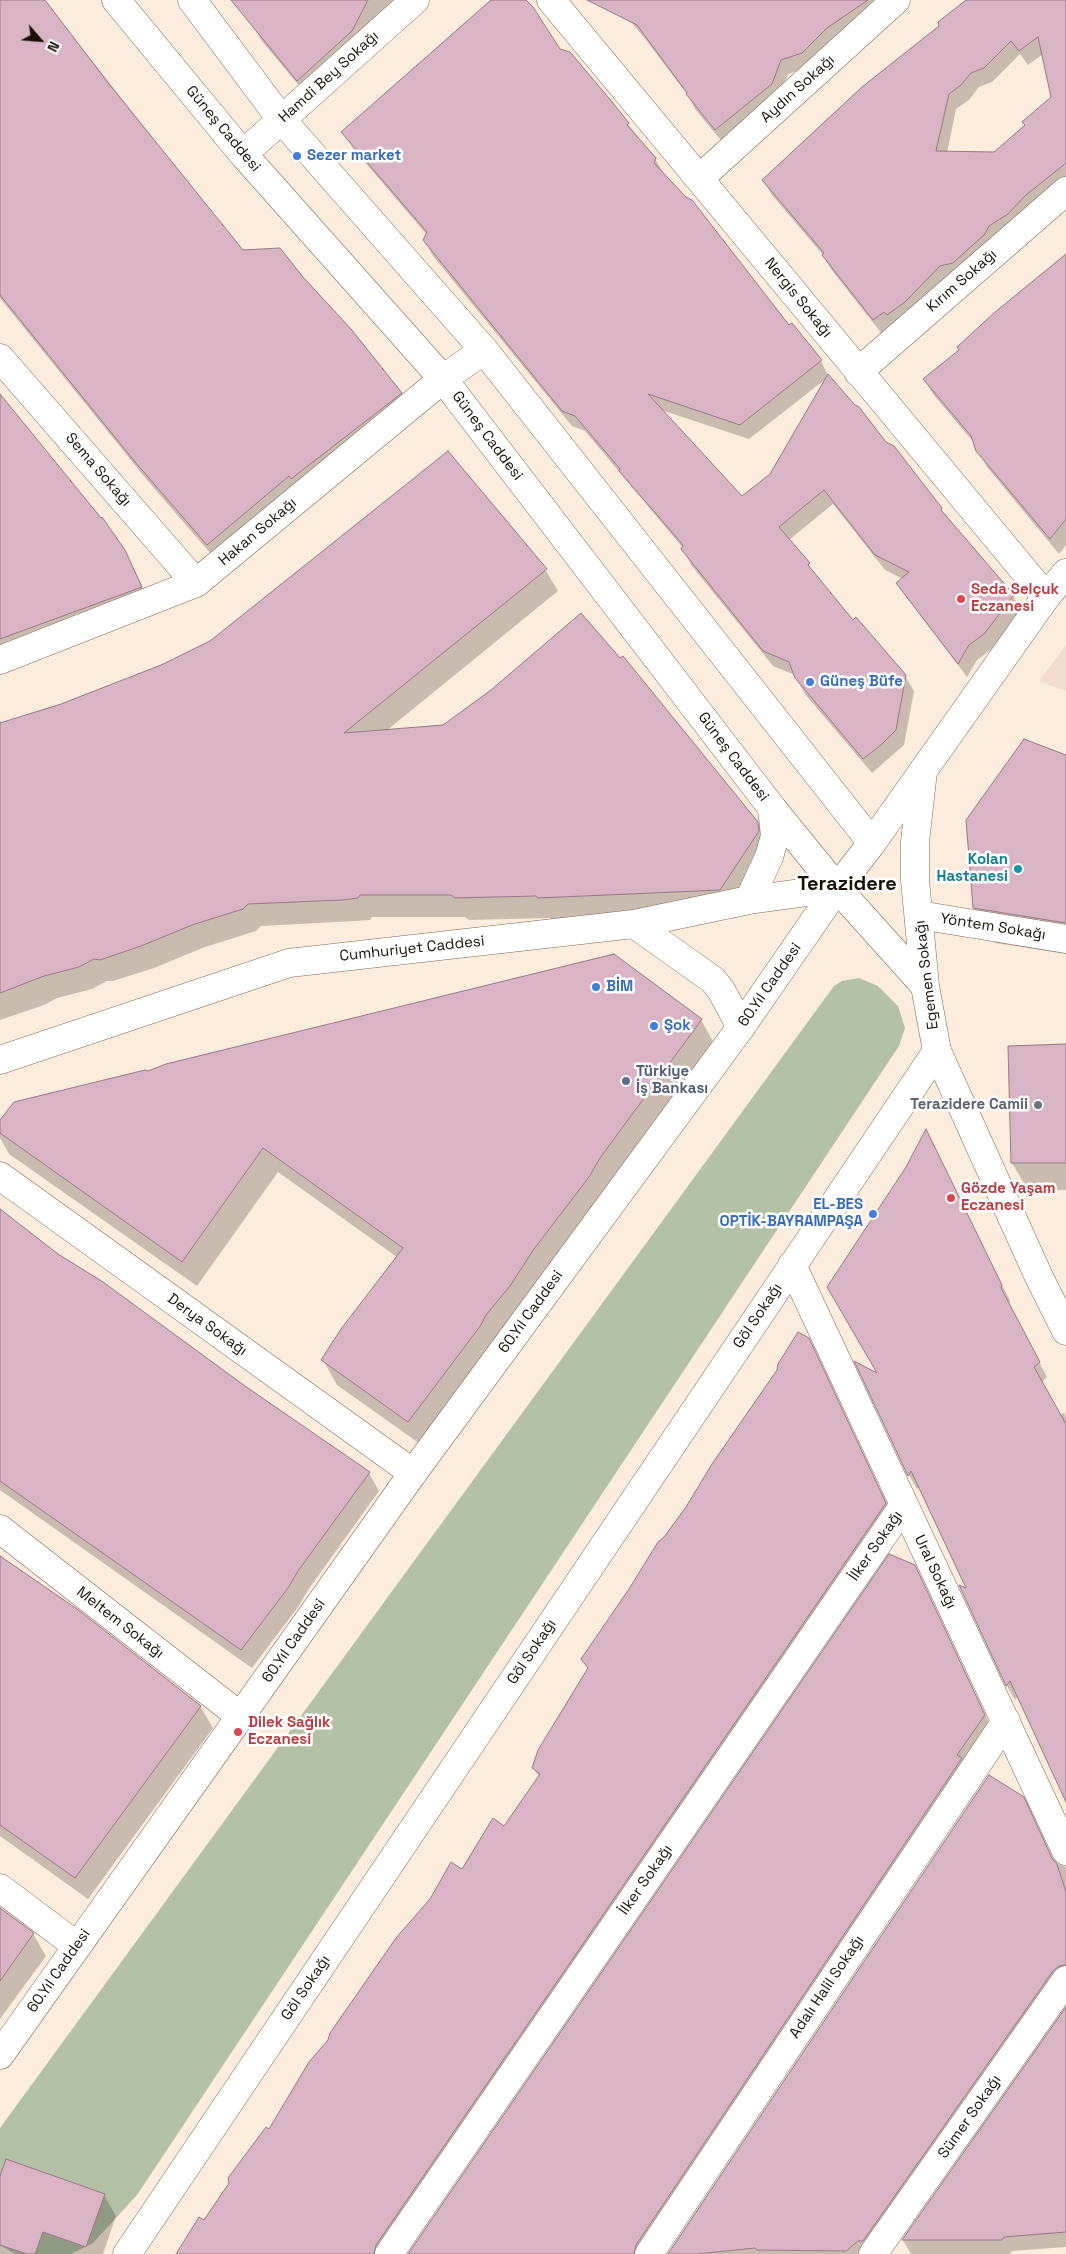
<!DOCTYPE html>
<meta charset="utf-8">
<style>
body{margin:0}
#map{position:relative;width:1066px;height:2254px;overflow:hidden;background:#fcecdb;font-family:"Space Grotesk",sans-serif}
canvas{display:block}
.north{position:absolute;left:15px;top:15px;width:50px;height:50px;-webkit-text-stroke:4px #fff;paint-order:stroke;rotate:117deg;font-size:14px;font-weight:700;line-height:20px;text-align:center;color:#191006}
.north::after{content:'';display:block;margin:auto;width:18px;height:22px;background:#191006;clip-path:polygon(50% 0,100% 100%,50% 72%,0 100%)}
</style>
<div id="map">
<canvas width="1066" height="2254"></canvas>
<div class="north">N</div>
</div>
<script>
const ctx = document.querySelector('canvas').getContext('2d');
ctx.lineJoin = 'round';
function paint(path, color) { ctx.fillStyle = color; ctx.fill(path, 'evenodd'); }
const toPath = rows => new Path2D(rows.map(r => 'M' + r).join(''));
function stroke(path, color, width, dash) { ctx.strokeStyle = color; ctx.lineWidth = width; ctx.lineCap = dash ? 'butt' : 'round'; ctx.setLineDash(dash || []); ctx.stroke(path); }
function drawText(font, color, halo, rows, align = 'center') {
  ctx.font = font + ' "Space Grotesk",sans-serif'; ctx.lineWidth = 5; ctx.setLineDash([]); ctx.textBaseline = 'middle'; ctx.strokeStyle = halo; ctx.fillStyle = color; for (const [text, x, y, turn = 0] of rows) {
    ctx.save(); ctx.translate(x, y); ctx.rotate((+turn || 0) * Math.PI / 180); ctx.textAlign = isNaN(turn) ? turn : align; if (halo) ctx.strokeText(text, 0, 0); ctx.fillText(text, 0, 0); ctx.restore();
  }
}
const education = toPath([
 [1066,645,1066,691,1039,681]
]);
const green = toPath([
 [859,978,878,986,898,1006,905,1028,899,1046,137,2195,93,2243,71,2254,15,2254,0,2245,0,2128,834,986,842,981]
]);
const shadow = toPath([
 [0,0,44,0,242,251,401,393,411,411,218,562,147,480,0,298],
 [284,0,408,0,306,94,261,40,253,25],
 [493,0,524,0,559,50,628,124,655,159,664,174,789,327,791,325,821,361,829,377,1013,596,1022,611,992,649,977,660,967,677,907,598,898,583,903,579,885,570,833,504,789,540,852,622,905,676,914,691,904,745,872,773,805,694,795,675,773,666,691,565,683,548,585,431,572,426,433,256,424,240,427,235,352,147,343,132],
 [827,378,771,475,742,498,661,410,749,439],
 [613,0,886,0,810,67,788,74,779,99,724,144,695,109,687,94,646,40],
 [967,0,1066,0,1066,185,882,334,831,269,823,255,772,195,763,180,827,119,863,88,940,26],
 [1020,54,1028,65,1043,54,1053,97,1026,126,994,154,947,153,956,109,969,100,979,87,992,82],
 [1066,254,1066,545,1059,554,987,467,975,444,933,394,924,379,960,350],
 [0,397,124,550,153,608,0,665],
 [545,569,558,591,386,731,757,823,770,845,733,912,552,920,550,918,469,920,465,917,372,917,370,920,356,921,261,926,256,931,205,947,154,968,113,981,107,981,92,989,57,998,44,1005,0,1020,0,721,6,723],
 [1066,756,1066,954,995,943,974,908],
 [701,1020,715,1045,423,1446,337,1385,323,1360,397,1257,278,1172,197,1286,9,1154,0,1138,0,1122,148,1073],
 [1066,1045,1066,1190,1028,1190,1012,1163,1009,1047],
 [926,1132,1010,1301,1009,1304,1047,1377,1042,1382,1060,1415,1064,1413,1066,1417,1066,1799,1018,1696,1015,1700,1007,1686,962,1588,969,1591,919,1486,917,1489,909,1475,857,1364,880,1376,907,1167],
 [0,1213,369,1473,379,1491,308,1590,298,1607,252,1668,0,1490],
 [808,1339,894,1519,388,2254,177,2254,205,2222,269,2131,462,1870,505,1827,539,1777,533,1767,588,1669,582,1659,665,1538],
 [0,1557,200,1706,213,1728,88,1899,0,1836],
 [914,1566,993,1731,648,2254,409,2254],
 [1031,1813,1055,1863,1066,1867,1066,1967,872,2254,669,2254],
 [0,1909,33,1934,46,1956,0,2019],
 [1066,2008,1066,2247,1012,2251,1010,2254,911,2254,903,2240],
 [0,2180,104,2195,116,2216,103,2254,0,2254]
]);
const building = toPath([
 [0,0,45,0,109,84,243,250,280,248,303,277,351,329,402,393,291,479,289,476,207,545,135,462,0,295,0,0],
 [231,0,368,0,352,31,297,81,231,0],
 [491,0,526,0,533,7,560,49,570,52,608,97,629,123,627,125,656,158,654,163,686,197,692,200,789,325,792,323,822,360,740,425,648,394,742,496,770,474,828,374,854,404,859,407,886,442,894,446,942,508,941,510,1014,595,984,634,969,645,958,664,896,583,909,572,875,555,824,490,779,527,810,563,808,565,853,620,856,617,906,675,896,730,881,745,863,759,795,678,789,662,763,651,681,549,683,545,619,471,620,469,575,416,562,411,423,240,427,232,341,132,491,0],
 [587,0,868,0,827,28,802,53,781,60,772,84,715,130,686,94,687,93,637,25,587,0],
 [966,0,1066,0,1066,163,1026,195,1008,214,989,226,985,234,953,263,940,266,905,302,887,315,884,312,873,320,822,255,824,253,762,180,862,87,939,26,938,22,966,0],
 [1038,37,1051,97,1022,122,1025,125,994,152,936,151,949,94,961,85,971,73,984,68,1011,41,1019,51,1038,37],
 [1066,254,1066,519,1050,539,976,451,971,436,923,379,959,350,957,347,994,313,1066,254],
 [0,394,101,518,102,517,125,550,142,587,0,639,0,394],
 [448,451,547,569,344,733,443,725,491,690,581,613,620,658,623,656,758,822,759,831,720,890,538,898,536,896,455,898,451,895,360,895,358,898,343,900,248,904,243,909,192,925,141,946,100,960,94,959,79,967,44,976,0,993,0,723,61,704,161,665,210,641,448,451],
 [1024,739,1066,755,1066,923,973,908,966,820,1024,739],
 [614,954,702,1019,600,1158,589,1177,534,1249,510,1286,486,1315,481,1325,408,1422,321,1360,341,1329,403,1248,263,1148,182,1262,0,1133,0,1120,14,1102,145,1070,148,1071,166,1064,614,954],
 [1066,1044,1066,1163,1011,1163,1008,1046,1066,1044],
 [926,1129,1002,1285,1001,1288,1040,1362,1034,1367,1066,1424,1066,1802,1010,1681,1006,1686,959,1585,966,1588,911,1471,908,1476,854,1361,877,1373,827,1287,906,1167,926,1129],
 [0,1209,58,1254,103,1282,245,1386,370,1472,298,1571,288,1588,241,1650,0,1481,0,1209],
 [798,1332,809,1338,886,1503,376,2245,374,2254,176,2254,199,2217,204,2220,229,2183,228,2178,266,2127,269,2129,309,2062,328,2040,330,2033,396,1938,430,1899,451,1862,462,1869,493,1818,504,1826,540,1774,532,1768,538,1750,588,1668,581,1659,629,1589,658,1542,664,1537,686,1507,712,1464,777,1370,778,1364,798,1332],
 [889,1554,915,1565,985,1715,957,1755,962,1758,636,2245,634,2254,408,2254,889,1554],
 [0,1556,77,1609,201,1706,75,1878,0,1825,0,1556],
 [989,1775,1024,1797,1052,1858,1057,1864,1066,1892,1066,1965,1059,1966,1053,1971,863,2241,858,2241,846,2251,757,2250,755,2248,697,2254,668,2254,989,1775],
 [0,1908,34,1933,0,1981,0,1908],
 [1066,2007,1066,2232,1004,2237,1002,2240,902,2240,1066,2007],
 [6,2159,105,2194,86,2247,43,2232,35,2254,27,2254,0,2245,0,2176,6,2159]
]);
const minor = toPath([
 [551,0,1046,597],
 [243,154,415,0],
 [700,178,896,0],
 [0,358,196,583],
 [858,372,1066,191],
 [0,660,196,583,443,379,484,350],
 [749,900,769,857,775,836,772,808],
 [919,915,1066,939],
 [634,924,713,980,721,990,741,1027],
 [0,1060,289,963,634,924,749,900,837,888],
 [0,1176,413,1473],
 [792,1265,1066,1851],
 [0,1529,240,1716],
 [0,1888,77,1946],
 [127,2254,937,1051],
 [389,2254,904,1505],
 [649,2254,1006,1721],
 [873,2254,1066,1980]
]);
const tertiary = toPath([
 [923,771,915,842,915,880,925,986,937,1051,1039,1277,1066,1331],
 [837,888,925,986]
]);
const secondary = toPath([
 [116,0,243,154,443,379,772,808,837,888],
 [192,0,281,119,484,350,872,843],
 [0,2055,413,1473,741,1027,837,888,872,843,1046,597,1066,573]
]);
const markers = [
 [297,156,5,"#3f7fe0"],
 [961,599,5,"#e0444e"],
 [810,682,5,"#3f7fe0"],
 [1018,869,5,"#0f9aa8"],
 [596,987,5,"#3f7fe0"],
 [654,1026,5,"#3f7fe0"],
 [626,1081,5,"#5c6f8a"],
 [1038,1105,5,"#6b7280"],
 [951,1198,5,"#e0444e"],
 [873,1214,5,"#3f7fe0"],
 [238,1732,5,"#e0444e"]
];
const streetNames = [
 ["Hamdi Bey Sokağı",329,77,-42],
 ["Aydın Sokağı",798,89,-42],
 ["Güneş Caddesi",223,129,50],
 ["Kırım Sokağı",962,281,-41],
 ["Nergis Sokağı",798,298,51],
 ["Güneş Caddesi",487,436,53],
 ["Sema Sokağı",98,470,49],
 ["Hakan Sokağı",258,532,-40],
 ["Güneş Caddesi",733,757,53],
 ["Yöntem Sokağı",993,927,9],
 ["Cumhuriyet Caddesi",412,949,-6],
 ["Egemen Sokağı",927,975,-97],
 ["60.Yıl Caddesi",770,985,-55],
 ["60.Yıl Caddesi",531,1312,-54],
 ["Göl Sokağı",758,1316,-56],
 ["Derya Sokağı",207,1325,36],
 ["İlker Sokağı",876,1546,-55],
 ["Ural Sokağı",935,1572,65],
 ["Meltem Sokağı",120,1623,38],
 ["60.Yıl Caddesi",294,1641,-55],
 ["Göl Sokağı",532,1652,-56],
 ["İlker Sokağı",646,1880,-55],
 ["60.Yıl Caddesi",59,1971,-55],
 ["Adalı Halil Sokağı",827,1987,-56],
 ["Göl Sokağı",306,1988,-56],
 ["Sümer Sokağı",970,2117,-55]
];
const shopNames = [
 ["Sezer market",307,156],
 ["Güneş Büfe",820,682],
 ["BİM",606,987],
 ["Şok",664,1026],
 ["EL-BES",863,1205,"right"],
 ["OPTİK-BAYRAMPAŞA",863,1222,"right"]
];
const healthNames = [
 ["Seda Selçuk",971,590],
 ["Eczanesi",971,607],
 ["Gözde Yaşam",961,1189],
 ["Eczanesi",961,1206],
 ["Dilek Sağlık",248,1723],
 ["Eczanesi",248,1740]
];
const cultureNames = [
 ["Kolan",1008,860],
 ["Hastanesi",1008,877]
];
const serviceNames = [
 ["Türkiye",636,1072],
 ["İş Bankası",636,1089]
];
const worshipNames = [
 ["Terazidere Camii",1028,1105]
];
const districtNames = [
 ["Terazidere",847,885]
];
paint(education, '#f2dccf');
paint(green, '#b3c1a4');
paint(shadow, '#0003');
paint(building, '#d8b4c4');
stroke(building, '#997787', 1);
stroke(minor, '#7f6950', 29);
stroke(tertiary, '#7f6950', 29);
stroke(secondary, '#7f6950', 29);
stroke(minor, '#fff', 28);
stroke(tertiary, '#fff', 28);
stroke(secondary, '#fff', 28);
for (const [x, y, r, color] of markers) { const dot = new Path2D(); dot.arc(x, y, r, 0, 2 * Math.PI); ctx.fillStyle = color; ctx.fill(dot); stroke(dot, '#fff', 2); }
drawText('15px', '#191006', '#fff', streetNames);
drawText('bold 15px', '#366cbe', '#fff', shopNames, 'left');
drawText('bold 15px', '#be3a42', '#fff', healthNames, 'left');
drawText('bold 15px', '#0d838f', '#fff', cultureNames, 'right');
drawText('bold 15px', '#4e5e75', '#fff', serviceNames, 'left');
drawText('bold 15px', '#5b616d', '#fff', worshipNames, 'right');
drawText('bold 20px', '#191006', '#fff', districtNames);
</script>
